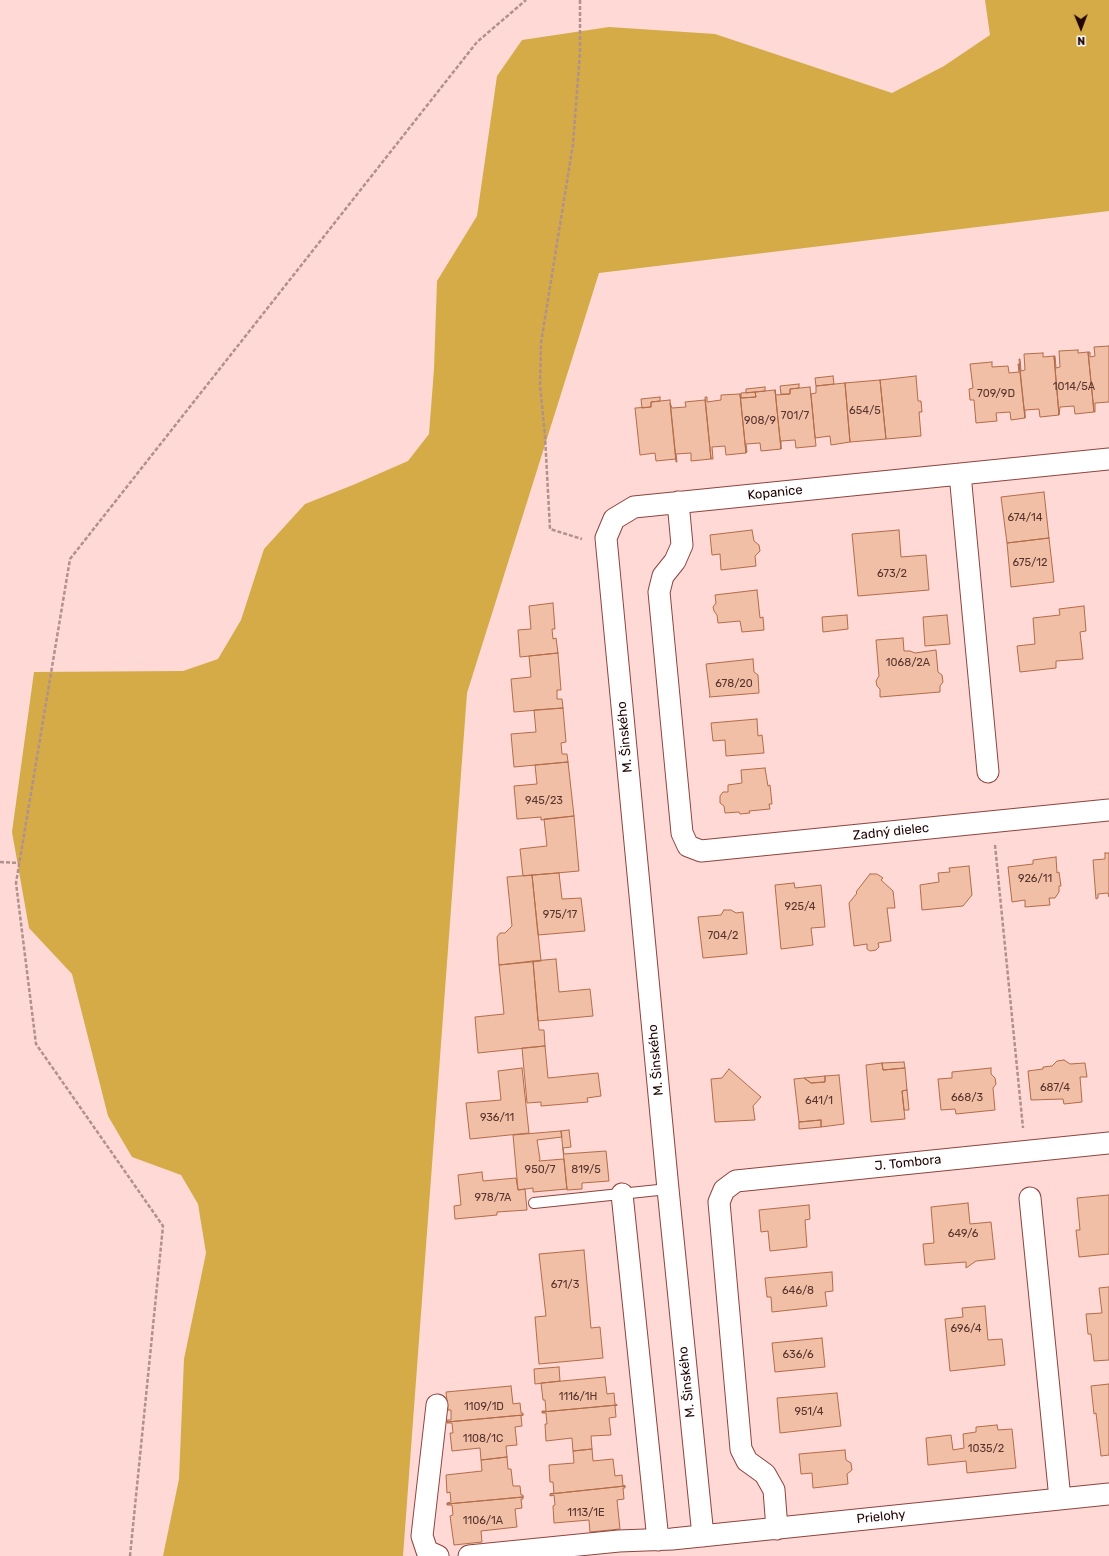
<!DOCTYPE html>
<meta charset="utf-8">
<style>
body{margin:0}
#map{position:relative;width:1109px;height:1556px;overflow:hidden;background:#fed9d5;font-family:Rubik,sans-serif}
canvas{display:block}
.north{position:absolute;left:1061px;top:8px;width:40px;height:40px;-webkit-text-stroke:3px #fff;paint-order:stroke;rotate:179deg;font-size:11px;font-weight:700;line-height:16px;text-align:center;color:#220504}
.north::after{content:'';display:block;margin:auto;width:14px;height:18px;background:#220504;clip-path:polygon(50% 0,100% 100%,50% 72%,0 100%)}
</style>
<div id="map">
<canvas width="1109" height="1556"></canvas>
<div class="north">N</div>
</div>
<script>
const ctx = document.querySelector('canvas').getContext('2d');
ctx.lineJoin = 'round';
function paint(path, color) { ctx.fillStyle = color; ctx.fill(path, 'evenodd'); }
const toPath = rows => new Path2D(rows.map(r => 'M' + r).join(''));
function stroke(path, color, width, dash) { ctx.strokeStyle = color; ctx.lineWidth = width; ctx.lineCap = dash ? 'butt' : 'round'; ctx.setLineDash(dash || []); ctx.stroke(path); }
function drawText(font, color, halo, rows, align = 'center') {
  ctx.font = font + ' Rubik,sans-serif'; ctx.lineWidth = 4; ctx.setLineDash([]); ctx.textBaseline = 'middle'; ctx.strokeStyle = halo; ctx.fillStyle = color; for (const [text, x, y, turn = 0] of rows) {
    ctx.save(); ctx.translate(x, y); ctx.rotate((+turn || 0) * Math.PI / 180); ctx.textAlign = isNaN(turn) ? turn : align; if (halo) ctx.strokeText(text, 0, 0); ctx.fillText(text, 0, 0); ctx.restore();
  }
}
const green = toPath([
 [985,0,1109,0,1109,211,599,273,467,693,403,1556,163,1556,179,1479,184,1359,206,1253,198,1204,181,1175,132,1157,108,1116,72,974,29,928,12,832,34,672,183,671,218,659,241,620,264,549,305,504,353,485,408,461,429,434,434,369,437,281,477,216,497,76,522,40,609,27,715,34,892,93,944,66,990,35]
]);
const building = toPath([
 [1109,346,1109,402,1095,403,1095,412,1094,412,1088,352,1090,352,1090,357,1095,356,1094,347,1109,346],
 [1078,350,1078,353,1088,352,1094,412,1075,414,1074,406,1060,407,1059,415,1054,356,1055,356,1056,368,1060,367,1059,351,1078,350],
 [1043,353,1043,357,1054,356,1059,415,1040,417,1039,409,1025,410,1025,418,1019,359,1020,359,1021,371,1025,370,1024,354,1043,353],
 [992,362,992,367,1008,366,1009,373,1019,372,1018,364,1019,364,1025,418,1011,420,1010,412,996,413,997,421,976,423,974,400,970,400,969,389,973,388,970,364,992,362],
 [833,376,834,384,816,386,815,378,833,376],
 [916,376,918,401,921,401,922,412,919,412,921,436,886,439,880,380,916,376],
 [880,380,886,439,850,442,845,383,880,380],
 [845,383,850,442,831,445,830,436,815,438,811,394,816,393,816,386,845,383],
 [799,384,799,388,790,389,790,394,781,394,780,386,799,384],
 [765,387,765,391,746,393,746,389,765,387],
 [810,387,816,446,796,448,795,440,781,441,781,449,775,390,776,395,790,394,790,389,810,387],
 [775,390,781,449,761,451,760,443,746,444,747,452,746,453,740,394,741,398,756,397,755,392,775,390],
 [755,392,756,397,741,398,741,393,755,392],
 [740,394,746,453,726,455,725,446,712,447,713,459,711,459,705,397,707,397,707,402,721,400,721,395,740,394],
 [660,397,660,401,651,402,651,407,642,408,641,399,660,397],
 [670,400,676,459,656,461,655,453,640,455,635,408,651,407,651,402,670,400],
 [705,400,711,459,691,461,691,453,676,454,677,462,676,462,670,403,672,408,686,407,685,402,705,400],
 [1044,492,1049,538,1007,543,1001,497,1044,492],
 [752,530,754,541,759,545,760,551,755,556,756,566,721,570,720,554,712,555,710,535,752,530],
 [899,530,901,557,926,555,929,590,858,596,852,534,899,530],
 [1049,538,1054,582,1011,587,1007,543,1049,538],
 [757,590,760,618,763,617,764,630,742,632,740,621,718,623,717,615,714,611,713,607,716,603,715,595,757,590],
 [553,603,555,629,552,629,553,639,556,638,558,653,520,657,518,630,531,629,529,606,553,603],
 [1084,606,1086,631,1080,632,1083,659,1056,661,1056,668,1020,672,1017,646,1035,644,1033,618,1060,615,1059,609,1084,606],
 [847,615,848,629,823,632,822,617,847,615],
 [947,615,950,644,925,646,923,617,947,615],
 [903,638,904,651,910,651,915,653,936,650,938,672,942,675,943,682,940,686,940,692,880,697,880,689,877,686,876,681,879,676,876,640,903,638],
 [558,653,561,690,557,690,557,699,562,699,563,708,514,712,511,679,531,677,529,656,558,653],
 [753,659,754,672,758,675,759,693,709,697,710,696,706,664,753,659],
 [563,708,566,742,561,743,562,754,567,754,568,762,514,767,511,734,536,732,534,710,563,708],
 [757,719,758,736,762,735,764,753,726,756,725,740,713,741,711,723,757,719],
 [568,762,574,816,541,820,541,817,517,819,514,786,537,784,535,765,568,762],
 [765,768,768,786,770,785,772,804,769,804,770,809,749,811,750,813,740,814,739,812,725,813,724,806,720,803,720,796,723,792,728,792,728,785,742,783,741,770,765,768],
 [574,816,579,871,523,876,520,849,547,846,544,819,574,816],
 [1105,853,1109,853,1109,897,1108,893,1098,894,1098,898,1096,899,1093,860,1105,859,1105,853],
 [1056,857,1057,873,1059,872,1061,886,1059,886,1059,892,1055,898,1049,898,1050,905,1025,907,1025,900,1012,902,1008,867,1033,864,1033,860,1056,857],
 [969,866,972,895,963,906,922,910,920,885,939,882,938,873,950,872,949,868,969,866],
 [559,873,562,899,581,898,585,931,538,935,532,875,559,873],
 [870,874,877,874,883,878,881,880,893,891,895,908,887,908,891,941,878,943,879,947,876,950,870,951,867,949,867,944,854,946,849,903,857,893,856,892,870,874],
 [532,875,541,961,499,965,497,937,500,933,505,933,512,926,507,877,532,875],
 [794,883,795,888,821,885,825,927,811,928,813,945,781,949,775,885,794,883],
 [724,910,731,910,736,913,743,912,747,954,703,958,698,917,721,915,724,910],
 [556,959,559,992,590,989,593,1016,538,1021,533,961,556,959],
 [533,961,539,1030,544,1030,545,1046,478,1053,475,1017,504,1014,499,965,533,961],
 [545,1046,548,1078,598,1073,601,1096,587,1098,588,1102,541,1106,541,1102,527,1103,522,1048,545,1046],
 [1064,1060,1070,1064,1085,1063,1087,1077,1080,1077,1082,1102,1064,1104,1063,1099,1031,1100,1028,1071,1043,1069,1043,1067,1052,1066,1057,1061,1064,1060],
 [904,1062,905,1068,883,1070,882,1063,904,1062],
 [882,1063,883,1070,905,1068,907,1090,902,1091,905,1119,871,1122,866,1065,882,1063],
 [522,1068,529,1133,470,1139,466,1103,501,1100,498,1071,522,1068],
 [991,1068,991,1074,995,1078,996,1084,993,1088,995,1110,956,1114,955,1109,941,1110,938,1079,952,1078,952,1072,991,1068],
 [729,1069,761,1097,753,1106,755,1120,715,1122,711,1079,722,1078,729,1069],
 [839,1075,844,1124,821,1127,821,1120,799,1122,794,1079,804,1078,811,1083,825,1082,825,1076,839,1075],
 [825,1076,825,1082,811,1083,804,1078,825,1076],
 [907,1090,909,1110,904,1110,902,1091,907,1090],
 [821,1120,821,1127,799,1129,799,1122,821,1120],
 [569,1130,571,1147,563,1148,564,1154,606,1151,609,1181,582,1183,582,1189,567,1190,561,1131,569,1130],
 [561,1131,562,1137,537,1140,540,1159,539,1161,564,1159,567,1189,533,1192,533,1188,518,1190,513,1135,561,1131],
 [482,1172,483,1181,516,1178,518,1190,525,1189,527,1210,497,1212,497,1215,455,1219,454,1206,461,1205,458,1175,482,1172],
 [1109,1195,1109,1254,1079,1257,1076,1230,1080,1230,1077,1198,1109,1195],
 [968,1203,970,1224,991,1222,995,1259,976,1261,966,1268,966,1262,925,1265,923,1244,934,1243,931,1207,968,1203],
 [809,1205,810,1219,805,1220,807,1247,770,1251,768,1231,761,1232,759,1210,809,1205],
 [584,1250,591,1328,600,1327,603,1358,539,1364,535,1317,546,1316,539,1254,584,1250],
 [832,1272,833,1291,825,1292,827,1306,772,1312,771,1297,767,1297,765,1278,832,1272],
 [1109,1287,1109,1360,1094,1361,1091,1334,1088,1334,1086,1314,1102,1313,1099,1288,1109,1287],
 [985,1306,988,1340,1002,1339,1005,1365,950,1371,945,1319,963,1317,962,1308,985,1306],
 [822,1338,825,1367,775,1372,772,1343,822,1338],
 [559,1367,560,1381,535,1384,534,1369,559,1367],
 [605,1377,607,1394,614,1393,615,1404,617,1405,542,1412,542,1411,546,1411,545,1400,543,1400,541,1383,605,1377],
 [1109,1384,1109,1455,1101,1456,1096,1413,1094,1414,1091,1386,1109,1384],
 [511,1386,513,1404,520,1403,521,1413,523,1413,523,1415,447,1422,447,1420,451,1420,451,1410,448,1410,446,1392,511,1386],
 [837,1393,841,1426,780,1433,777,1398,837,1393],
 [617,1405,615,1406,616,1417,609,1418,611,1435,591,1436,592,1449,573,1451,572,1438,546,1441,545,1424,547,1424,546,1413,542,1413,542,1412,617,1405],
 [523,1415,521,1416,522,1426,515,1427,517,1445,506,1446,507,1457,481,1460,480,1448,452,1451,450,1433,453,1433,452,1423,447,1423,447,1422,523,1415],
 [997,1425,998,1430,1012,1429,1016,1468,967,1473,966,1461,928,1465,926,1438,951,1435,953,1450,964,1448,963,1434,976,1432,976,1427,997,1425],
 [592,1449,593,1461,613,1459,615,1476,622,1475,623,1486,625,1486,550,1494,554,1493,553,1482,550,1482,549,1465,574,1463,573,1451,592,1449],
 [845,1450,846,1460,851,1463,852,1470,847,1474,848,1484,813,1488,812,1473,801,1474,799,1454,845,1450],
 [507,1457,508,1469,511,1469,513,1486,520,1486,521,1495,523,1495,523,1497,447,1504,447,1503,451,1502,450,1492,447,1493,446,1475,482,1471,481,1460,507,1457],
 [625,1486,625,1488,623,1488,624,1499,617,1500,620,1529,590,1532,589,1520,554,1523,553,1506,555,1505,554,1495,550,1496,550,1494,625,1486],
 [523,1497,523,1499,521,1499,522,1508,515,1509,517,1527,481,1531,482,1542,454,1545,450,1516,453,1515,452,1505,447,1505,447,1504,523,1497]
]);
const path = toPath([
 [580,0,580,52,573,144,541,343,540,385,545,436,550,529,582,539],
 [995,845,1023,1128],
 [0,862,19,863],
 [130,1556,163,1226,36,1044,16,883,70,559,477,42,526,0]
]);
const service = toPath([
 [534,1203,668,1189]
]);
const minor = toPath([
 [960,474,988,772],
 [678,502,682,545,675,561,663,576,659,592,682,833,688,846,701,851,1109,810],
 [622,1194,658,1540],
 [1030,1198,1060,1499],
 [437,1405,422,1536,427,1551,438,1556],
 [777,1529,774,1490,765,1474,747,1461,741,1449,719,1202,724,1190,736,1181,1109,1143],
 [703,1536,668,1189,606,538,614,519,634,507,1109,459],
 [469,1556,619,1541,672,1539,1109,1494]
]);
const numberNames = [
 ["1014/5A",1074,387],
 ["709/9D",996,394],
 ["654/5",865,411],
 ["701/7",795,416],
 ["908/9",760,421],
 ["674/14",1025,518],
 ["675/12",1030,563],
 ["673/2",892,574],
 ["1068/2A",908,663],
 ["678/20",734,684],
 ["945/23",544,801],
 ["926/11",1035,879],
 ["925/4",800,907],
 ["975/17",560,915],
 ["704/2",723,936],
 ["687/4",1055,1088],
 ["668/3",967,1098],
 ["641/1",819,1101],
 ["936/11",497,1118],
 ["950/7",540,1170],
 ["819/5",586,1170],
 ["978/7A",493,1198],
 ["649/6",963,1234],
 ["671/3",565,1285],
 ["646/8",798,1291],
 ["696/4",966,1329],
 ["636/6",798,1355],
 ["1116/1H",578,1397],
 ["1109/1D",484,1407],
 ["951/4",809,1412],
 ["1108/1C",483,1439],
 ["1035/2",986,1449],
 ["1113/1E",586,1513],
 ["1106/1A",483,1521]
];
const streetNames = [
 ["Kopanice",775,493,-6],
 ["M. Šinského",625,737,-95],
 ["Zadný dielec",891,832,-6],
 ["M. Šinského",656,1060,-95],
 ["J. Tombora",908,1163,-6],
 ["M. Šinského",687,1382,-96],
 ["Prielohy",881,1517,-6]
];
paint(green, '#d4ab47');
paint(building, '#f1bea6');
stroke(building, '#b36c49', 1);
stroke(service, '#8f433d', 12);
stroke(minor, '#8f433d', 23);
stroke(path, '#b2908d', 2.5, [4, 2]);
stroke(service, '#fff', 10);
stroke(minor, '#fff', 21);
drawText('11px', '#56332c', null, numberNames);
drawText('13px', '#220504', '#fff', streetNames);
</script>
